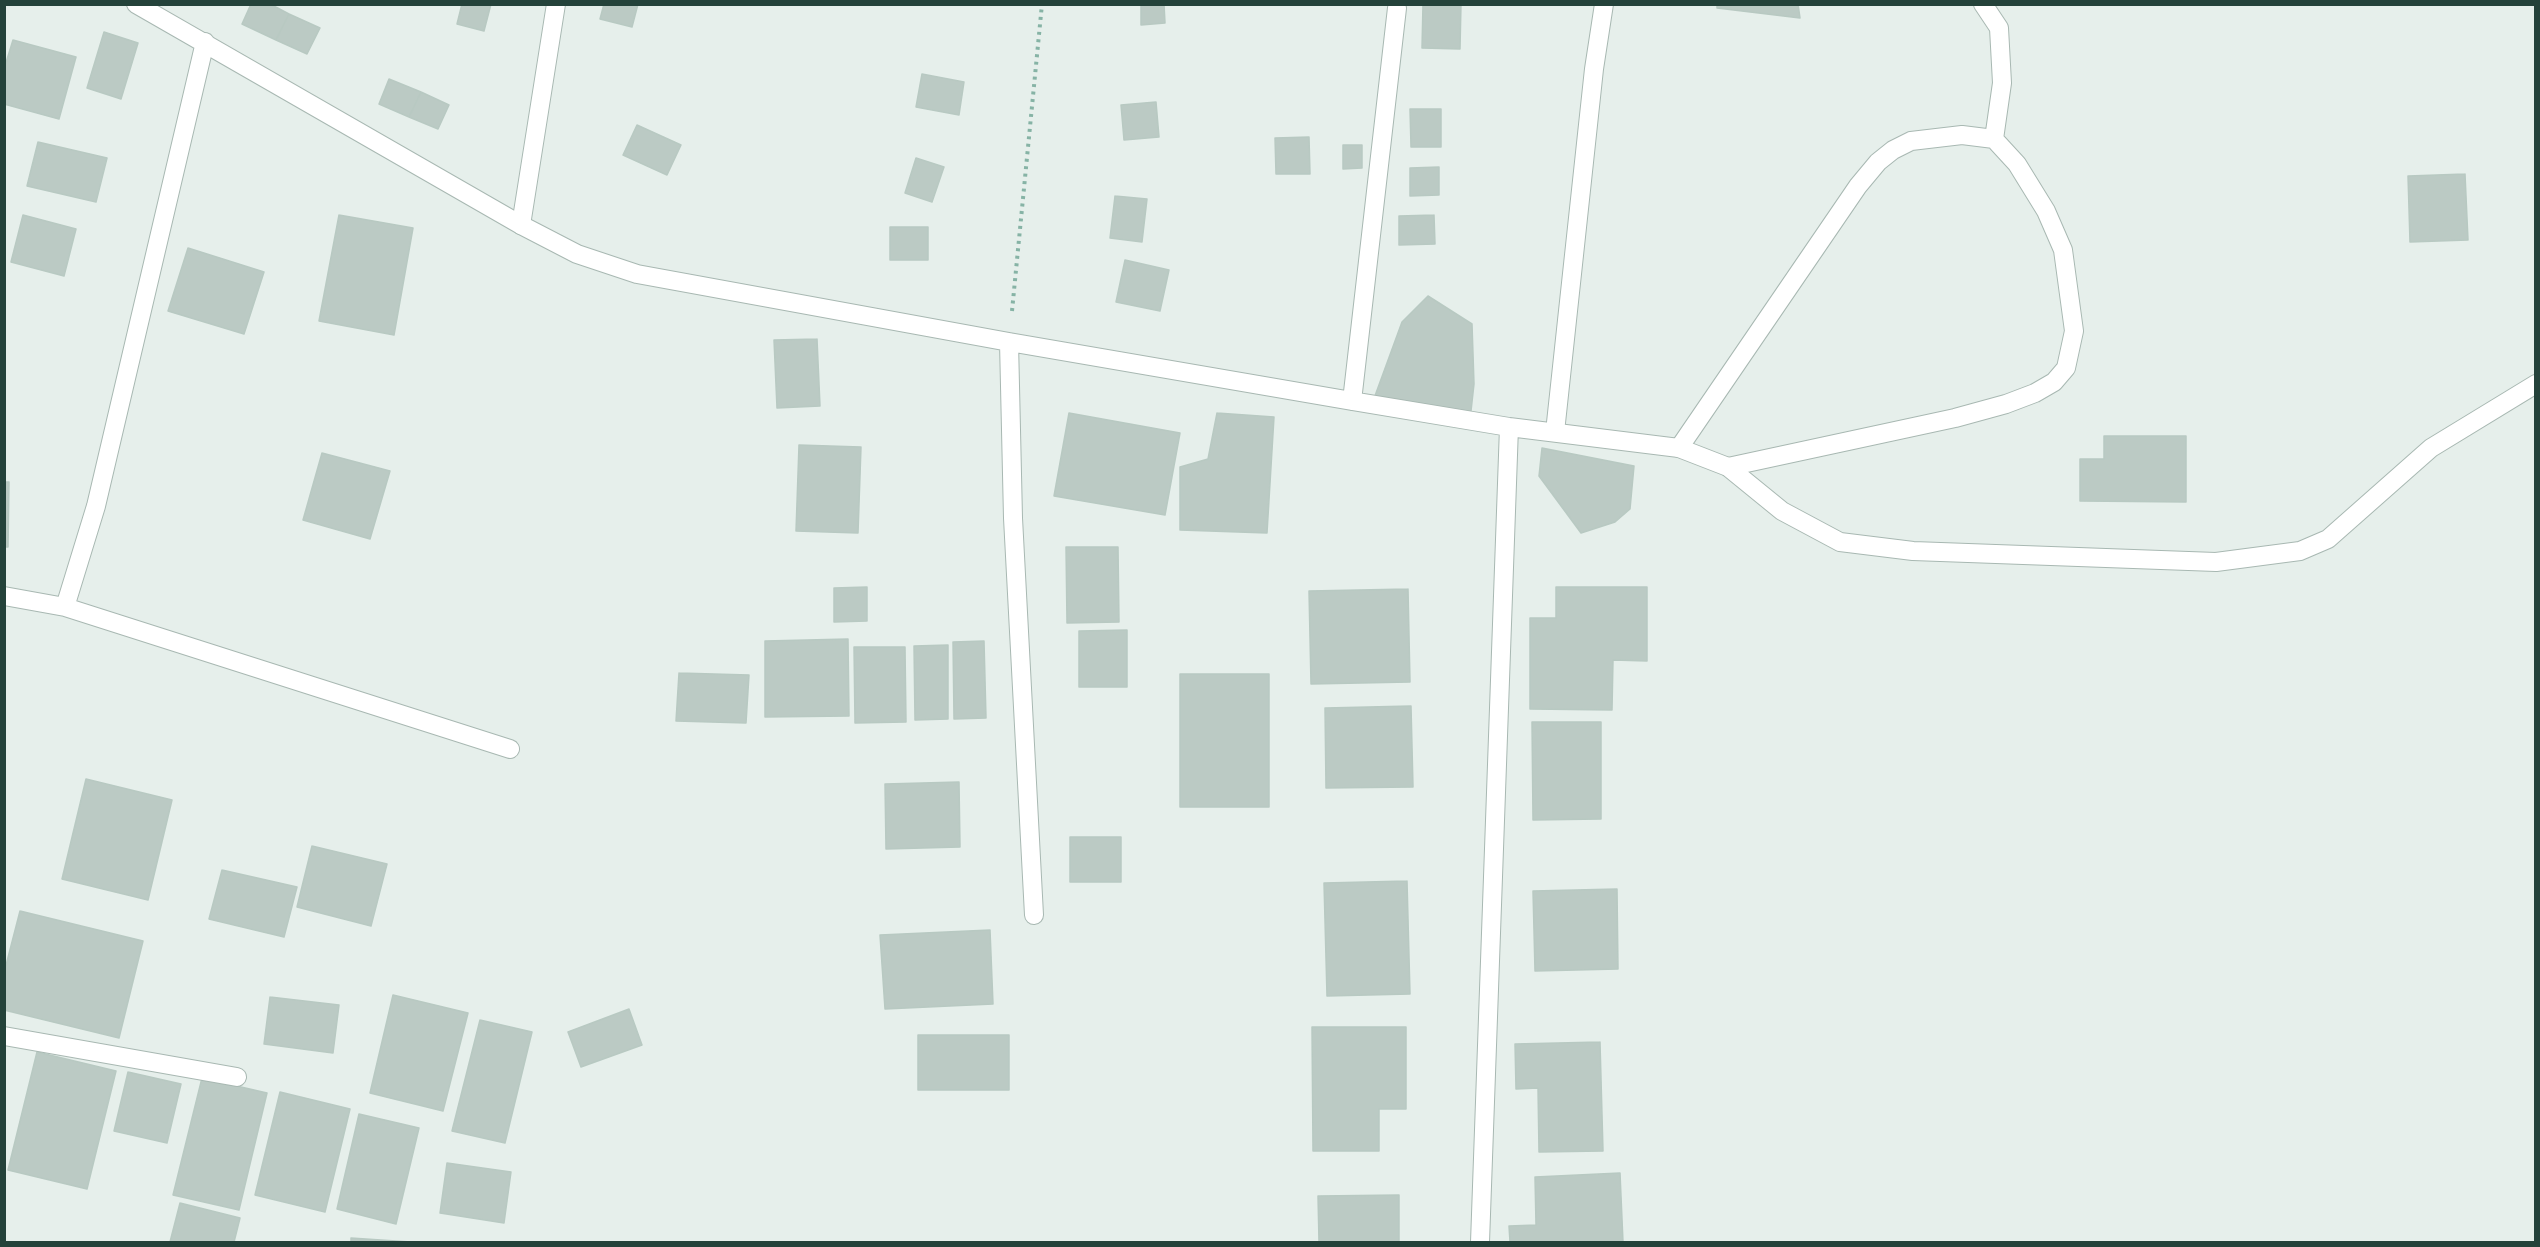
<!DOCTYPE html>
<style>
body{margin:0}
#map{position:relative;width:2540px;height:1247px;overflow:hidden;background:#e6efeb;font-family:"Asap Condensed",sans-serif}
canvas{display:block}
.frame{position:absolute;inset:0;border:6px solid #24423a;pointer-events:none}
</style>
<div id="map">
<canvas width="2540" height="1247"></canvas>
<div class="frame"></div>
</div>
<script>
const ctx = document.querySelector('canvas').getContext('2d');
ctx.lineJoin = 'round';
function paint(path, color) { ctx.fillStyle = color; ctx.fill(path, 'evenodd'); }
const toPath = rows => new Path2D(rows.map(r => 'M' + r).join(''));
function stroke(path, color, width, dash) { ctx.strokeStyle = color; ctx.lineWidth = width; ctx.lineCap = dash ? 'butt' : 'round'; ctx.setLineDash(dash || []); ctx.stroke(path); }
const building = toPath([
 [251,4,270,4,289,14,276,40,242,24,251,4],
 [462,4,491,4,484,31,457,24,462,4],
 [604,4,638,4,632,27,600,19,604,4],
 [1141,4,1164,4,1165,23,1141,25,1141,4],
 [1423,4,1461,4,1460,49,1422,48,1423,4],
 [1717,4,1798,4,1800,18,1717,8,1717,4],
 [289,14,320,28,307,54,276,40,289,14],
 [104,32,138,43,121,99,87,88,104,32],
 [13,40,76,57,59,119,4,104,4,69,13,40],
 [922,74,964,82,959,115,916,107,922,74],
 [389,79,421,92,409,117,379,104,389,79],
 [421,92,449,105,438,129,409,117,421,92],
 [1156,102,1159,137,1124,140,1121,105,1156,102],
 [1410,109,1441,109,1441,147,1411,147,1410,109],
 [637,125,681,145,667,175,623,155,637,125],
 [1309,137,1310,174,1276,174,1275,138,1309,137],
 [38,142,107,158,96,202,27,186,38,142],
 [1343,145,1362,145,1362,168,1343,169,1343,145],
 [916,158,944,167,932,202,905,193,916,158],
 [1439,167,1439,195,1410,196,1410,168,1439,167],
 [2465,174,2468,240,2410,242,2408,176,2465,174],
 [1115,196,1147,199,1142,242,1110,238,1115,196],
 [23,215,76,229,64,276,11,262,23,215],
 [339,215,413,228,394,335,319,321,339,215],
 [1434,215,1435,244,1399,245,1399,216,1434,215],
 [890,227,928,227,928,260,890,260,890,227],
 [188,248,264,272,244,334,168,311,188,248],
 [1125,260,1169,270,1160,311,1116,302,1125,260],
 [1428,296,1472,324,1474,384,1470,420,1372,404,1402,322,1428,296],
 [817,339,820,406,777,408,774,340,817,339],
 [1069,413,1180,433,1165,515,1054,496,1069,413],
 [1217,413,1274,417,1267,533,1180,530,1180,467,1208,459,1217,413],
 [2104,436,2186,436,2186,502,2080,501,2080,459,2104,459,2104,436],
 [799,445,861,447,858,533,796,531,799,445],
 [1542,448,1634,466,1630,509,1615,522,1581,533,1539,476,1542,448],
 [322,453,390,471,370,539,303,520,322,453],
 [4,482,9,482,8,547,4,547,4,482],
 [1066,547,1118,547,1119,622,1067,623,1066,547],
 [867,587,867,621,834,622,834,588,867,587],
 [1556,587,1647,587,1647,661,1613,660,1612,710,1530,709,1530,618,1556,618,1556,587],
 [1408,589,1410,682,1311,684,1309,591,1408,589],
 [1127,630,1127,687,1079,687,1079,631,1127,630],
 [848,639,849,716,765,717,765,641,848,639],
 [984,641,986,718,954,719,953,642,984,641],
 [948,645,948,719,915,720,914,646,948,645],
 [854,647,905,647,906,722,855,723,854,647],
 [679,673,749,675,746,723,676,721,679,673],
 [1180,674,1269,674,1269,807,1180,807,1180,674],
 [1411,706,1413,787,1326,788,1325,708,1411,706],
 [1532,722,1601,722,1601,819,1533,820,1532,722],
 [86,779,172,800,148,900,62,879,86,779],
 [959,782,960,847,886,849,885,784,959,782],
 [1070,837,1121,837,1121,882,1070,882,1070,837],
 [312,846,387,864,371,926,297,907,312,846],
 [222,870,297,887,284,937,209,919,222,870],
 [1407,881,1410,994,1327,996,1324,883,1407,881],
 [1617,889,1618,969,1535,971,1533,891,1617,889],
 [20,911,143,941,119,1038,4,1010,4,973,20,911],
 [990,930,993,1004,885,1009,880,935,990,930],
 [393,995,468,1013,443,1111,370,1093,393,995],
 [270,997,339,1005,333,1053,264,1044,270,997],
 [629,1009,642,1045,581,1067,568,1032,629,1009],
 [480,1020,532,1032,505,1143,452,1131,480,1020],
 [1312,1027,1406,1027,1406,1109,1379,1109,1379,1151,1313,1151,1312,1027],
 [918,1035,1009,1035,1009,1090,918,1090,918,1035],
 [1600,1042,1603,1151,1539,1152,1538,1088,1516,1089,1515,1044,1600,1042],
 [37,1052,116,1071,87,1189,8,1170,37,1052],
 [128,1072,181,1084,167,1143,114,1131,128,1072],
 [202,1078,267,1093,239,1210,173,1195,202,1078],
 [280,1092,350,1109,325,1212,255,1195,280,1092],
 [359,1114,419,1128,396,1224,337,1209,359,1114],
 [447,1163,511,1172,504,1223,440,1213,447,1163],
 [1620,1173,1623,1242,1510,1242,1509,1226,1536,1225,1535,1177,1620,1173],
 [1399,1195,1399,1242,1319,1242,1318,1196,1399,1195],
 [180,1203,240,1218,234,1242,170,1242,180,1203],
 [351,1238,411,1242,351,1242,351,1238]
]);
const path = toPath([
 [1012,311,1042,4]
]);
const lane = toPath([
 [1983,4,1999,28,2002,83,1994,139],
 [521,225,556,4],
 [1555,432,1594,69,1604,4],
 [1679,448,1858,186,1878,162,1893,150,1911,141,1962,135,1994,139,2017,164,2046,211,2063,250,2074,331,2066,368,2054,382,2035,393,2006,404,1955,418,1728,467]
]);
const street = toPath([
 [136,4,521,225,577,254,637,274,1009,342,1352,401,1509,427,1679,448,1728,467,1782,511,1840,542,1913,551,2216,562,2300,551,2328,539,2431,448,2536,384],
 [1009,342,1013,518,1034,915],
 [1352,401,1397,8],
 [4,596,65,607,96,506,205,42],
 [65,607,510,749],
 [4,1036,237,1077],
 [1480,1242,1509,427]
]);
paint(building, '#bbcac4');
stroke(building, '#b8c9c2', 1.5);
stroke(lane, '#a8b8b2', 20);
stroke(street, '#a8b8b2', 20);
stroke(path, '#86b3a5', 4, [3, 4.5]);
stroke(lane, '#fff', 18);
stroke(street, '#fff', 18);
</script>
